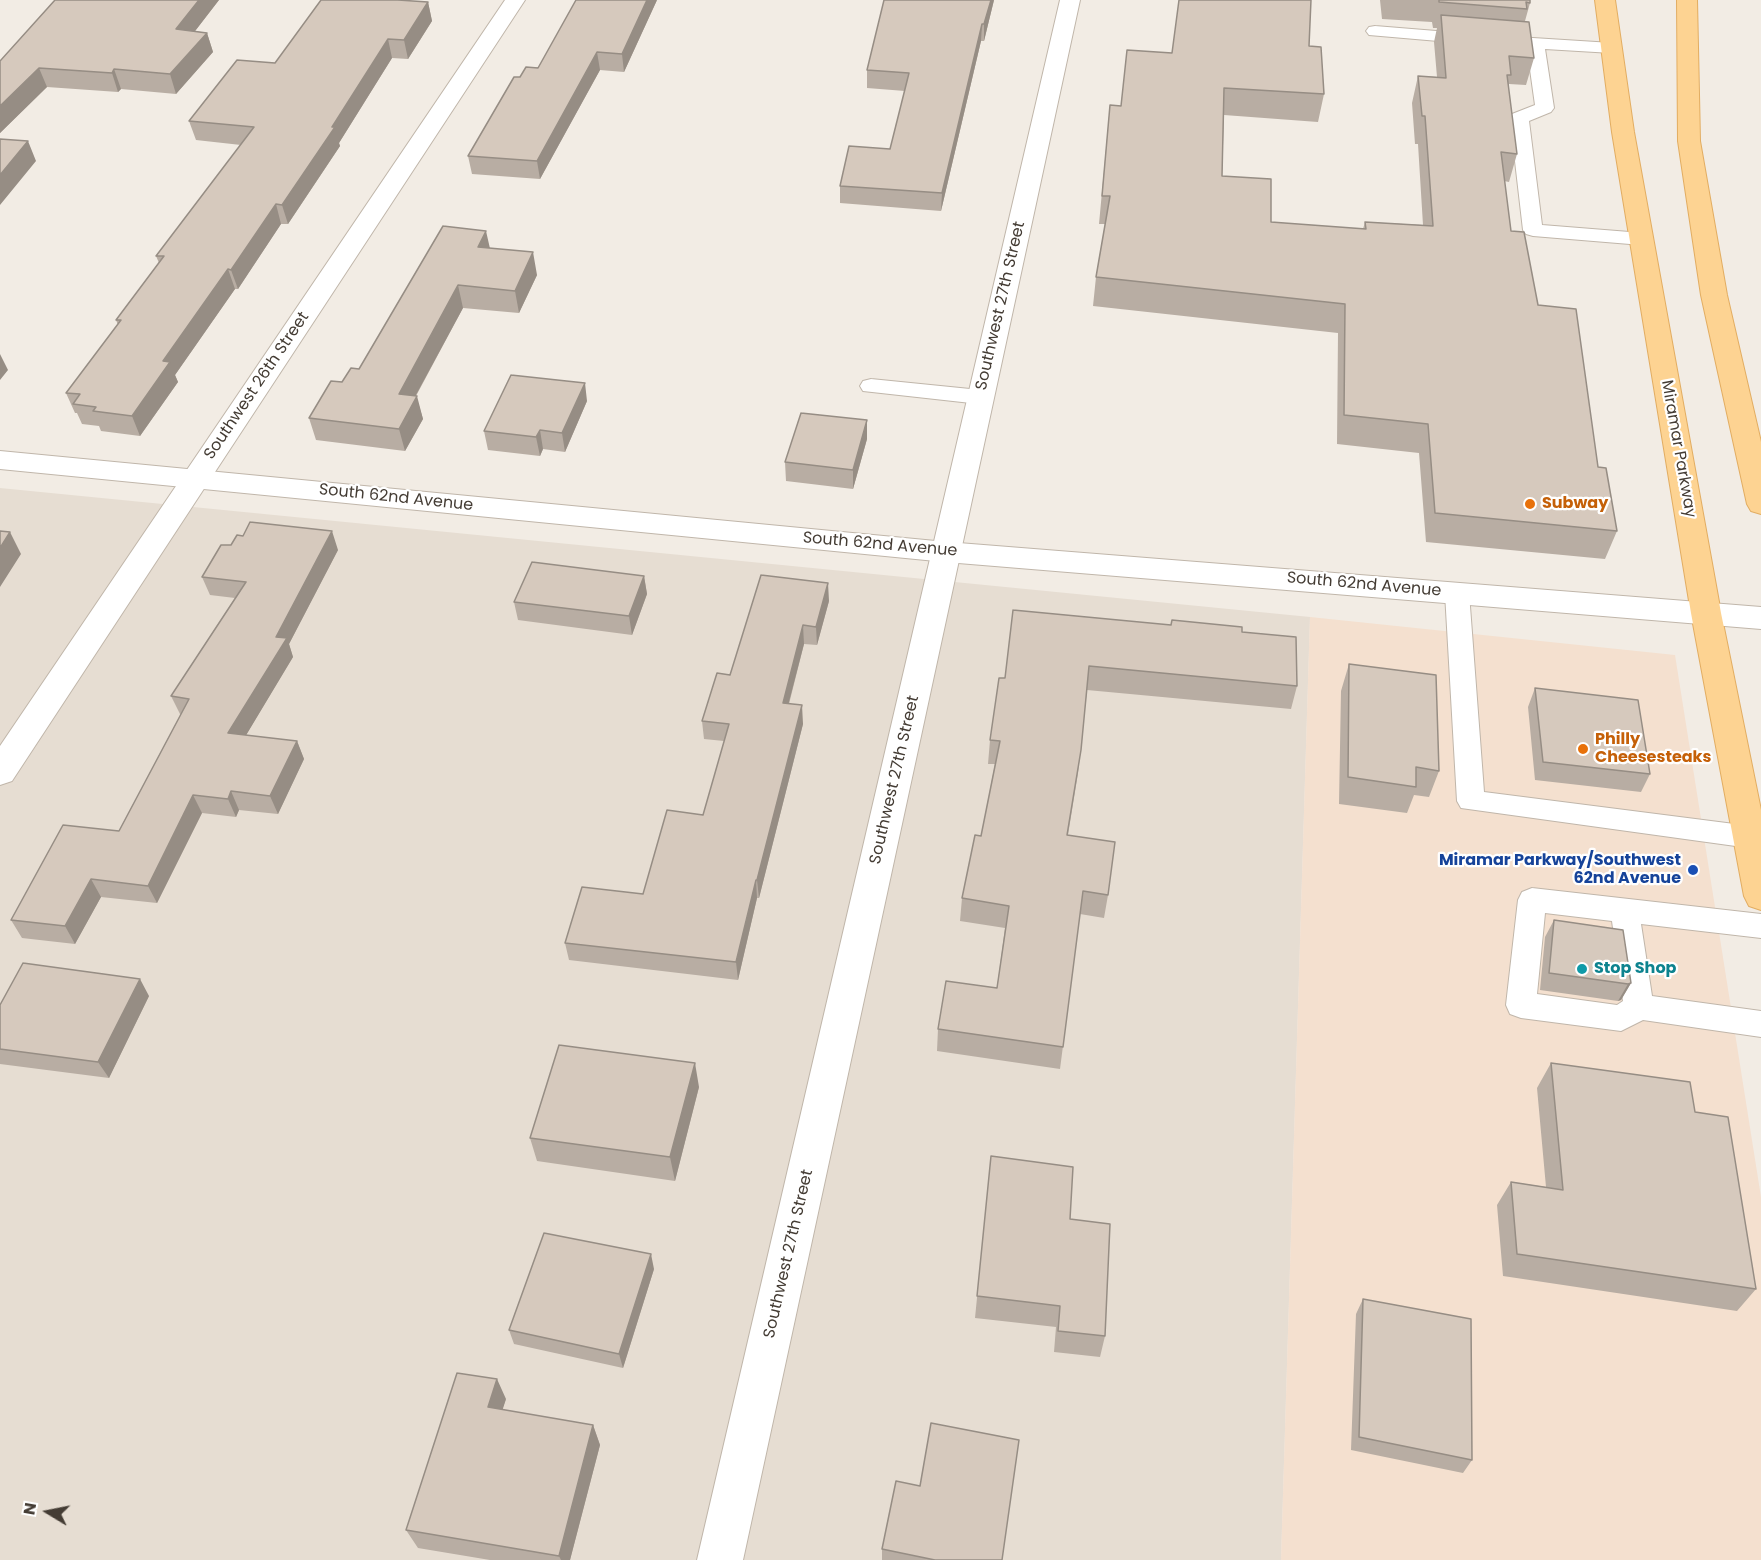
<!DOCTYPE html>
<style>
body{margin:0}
#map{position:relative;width:1761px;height:1560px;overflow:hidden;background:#f2ece4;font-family:Poppins,sans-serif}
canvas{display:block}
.north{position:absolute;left:18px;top:1482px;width:60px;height:60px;-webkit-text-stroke:4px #fff;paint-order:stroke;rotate:280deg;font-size:16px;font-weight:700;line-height:24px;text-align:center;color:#443c34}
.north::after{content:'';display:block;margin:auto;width:21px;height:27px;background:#443c34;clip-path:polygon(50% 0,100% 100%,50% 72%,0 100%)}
</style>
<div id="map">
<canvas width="1761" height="1560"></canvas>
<div class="north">N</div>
</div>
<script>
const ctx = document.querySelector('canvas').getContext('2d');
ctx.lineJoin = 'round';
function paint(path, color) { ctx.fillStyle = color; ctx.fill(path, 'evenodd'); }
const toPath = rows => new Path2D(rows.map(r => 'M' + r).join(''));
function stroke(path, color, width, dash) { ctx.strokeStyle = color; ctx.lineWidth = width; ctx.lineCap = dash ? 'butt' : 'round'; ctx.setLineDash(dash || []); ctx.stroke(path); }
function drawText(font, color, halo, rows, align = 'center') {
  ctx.font = font + ' Poppins,sans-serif'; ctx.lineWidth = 4.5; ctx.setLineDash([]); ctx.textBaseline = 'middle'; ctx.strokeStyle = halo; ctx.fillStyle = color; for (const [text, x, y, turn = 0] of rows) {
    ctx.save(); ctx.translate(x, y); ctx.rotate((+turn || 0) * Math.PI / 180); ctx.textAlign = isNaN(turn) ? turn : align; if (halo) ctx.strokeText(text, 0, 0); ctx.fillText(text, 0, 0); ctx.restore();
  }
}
const residential = toPath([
 [0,488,1310,617,1281,1560,0,1560]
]);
const commercial = toPath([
 [1310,617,1675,655,1761,1197,1761,1560,1281,1560]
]);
const service = toPath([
 [1375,26,1473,34,1479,35,1482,39,1479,43,1473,44,1369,35,1366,31,1369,27,1375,26],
 [1517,37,1612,43,1618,44,1621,48,1618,52,1612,53,1545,49,1554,108,1551,112,1529,121,1542,225,1642,233,1649,235,1652,239,1649,243,1642,245,1533,236,1526,234,1523,230,1510,118,1512,114,1535,105,1527,48,1511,46,1508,42,1511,38,1517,37],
 [871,379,980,390,988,392,991,397,988,402,980,404,863,391,860,386,863,381,871,379],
 [1457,584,1466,587,1469,593,1484,792,1750,826,1761,832,1760,845,1750,848,1461,808,1457,801,1445,593,1448,587,1457,584],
 [1532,888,1761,914,1761,938,1641,924,1652,996,1761,1011,1761,1037,1643,1020,1621,1031,1521,1018,1510,1014,1506,1005,1518,900,1522,892,1532,888],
 [1545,913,1612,921,1623,1001,1617,1005,1537,994,1545,913]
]);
const minor = toPath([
 [505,0,525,0,12,781,0,785,0,746,505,0],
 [1060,0,1080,0,743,1560,697,1560,1060,0]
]);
const tertiary = toPath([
 [0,451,946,542,1761,607,1761,629,946,562,0,469,0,451]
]);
const primary = toPath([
 [1595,0,1615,0,1634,132,1721,613,1761,810,1761,910,1749,906,1744,896,1691,613,1612,132,1595,0],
 [1677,0,1697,0,1700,141,1727,295,1761,442,1761,514,1751,511,1747,504,1701,295,1678,141,1677,0]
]);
const wall = toPath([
 [55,0,219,0,195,31,207,33,213,52,176,94,121,89,118,92,47,87,0,133,0,61],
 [657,0,624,72,600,70,540,179,472,174,468,156,520,77],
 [994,0,984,41,981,41,941,211,840,203,840,186,890,149,905,91,867,88,867,70],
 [1380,0,1530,0,1530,3,1525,21,1534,58,1526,85,1509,84,1508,86,1517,154,1509,182,1504,181,1511,231,1598,467,1617,531,1605,559,1426,542,1419,453,1337,444,1338,333,1093,306,1096,277,1105,224,1099,224,1110,105,1121,106,1172,53,1309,46,1324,94,1318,122,1224,115,1222,176,1271,222,1363,229,1365,222,1423,225,1418,144,1415,144,1412,103,1418,76,1437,77,1434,42,1437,28,1433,28,1432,22,1382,19],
 [415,1,428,2,432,21,408,59,392,58,339,143,340,146,288,224,281,224,238,289,235,289,175,375,178,382,140,436,101,431,99,426,82,424,77,413,75,413,66,393,118,325,116,320,159,263,156,256,241,145,196,140,189,121,275,63],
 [490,248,537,275,519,313,463,308,416,396,423,419,405,451,316,440,309,418,342,382,359,369],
 [587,401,565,452,543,449,540,456,488,450,484,431],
 [867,439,853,489,786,481,785,462],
 [338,550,289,644,293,657,246,735,297,741,304,759,278,814,239,810,236,817,202,813,157,903,101,897,75,944,22,938,11,920,119,831,181,714,180,714,171,696,235,598,210,595,202,577],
 [644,576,647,594,632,635,518,620,514,602],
 [829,601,817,645,804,644,789,704,803,724,759,898,757,898,738,980,569,960,565,943,643,894,703,815,724,741,704,739,702,721,730,675],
 [1242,632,1297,686,1291,709,1087,690,1078,773,1068,835,1108,895,1104,918,1080,914,1060,1069,937,1051,938,1029,997,988,1005,928,960,921,962,898,981,836,995,764,988,764,990,740,1005,678],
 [1349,664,1439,771,1429,797,1414,795,1407,813,1339,804,1341,691],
 [1535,688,1650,774,1641,792,1535,780,1528,707],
 [1554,920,1631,983,1621,1000,1618,1001,1540,990,1545,937],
 [149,996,109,1078,0,1064,0,1005],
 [1551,1063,1695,1112,1756,1289,1737,1311,1503,1276,1497,1205,1511,1182,1546,1187,1537,1088],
 [699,1087,675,1181,537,1161,530,1138],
 [991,1156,1070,1219,1105,1336,1100,1357,1054,1352,1056,1327,975,1318],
 [654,1269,623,1368,514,1344,509,1330],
 [1363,1299,1472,1460,1463,1473,1351,1450,1356,1314],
 [506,1399,502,1410,593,1425,600,1445,570,1560,490,1560,418,1548,406,1530],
 [882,1549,1002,1560,882,1560]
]);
const shadedWall = toPath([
 [199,0,219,0,182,48,176,29],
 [647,0,657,0,624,72,622,54],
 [991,0,994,0,984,41,984,24],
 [428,2,432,21,408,59,404,40],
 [982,24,981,41,941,211,942,193],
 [207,33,213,52,176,94,170,74],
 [388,39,392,58,339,143,340,146,288,224,282,205],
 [597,52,600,70,540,179,537,161],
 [39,68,47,87,0,133,0,106],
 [114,69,121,89,118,92,112,73],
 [28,141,36,161,0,205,0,175],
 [276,204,281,224,238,289,231,270],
 [486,231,491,253,478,247],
 [533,252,537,275,519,313,515,291],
 [228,269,235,289,175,375,178,382,140,436,132,416,163,361],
 [458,285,463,308,404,417,399,394],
 [0,354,8,370,0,380],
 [585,383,587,401,565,452,562,433],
 [417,396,423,419,405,451,399,429],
 [867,420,867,439,853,489,853,470],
 [540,430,543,449,540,456,536,437],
 [332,531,338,550,289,644,293,657,236,752,228,733,276,637],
 [10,532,21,554,0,587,0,548],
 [644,576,647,594,632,635,629,616],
 [828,583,829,601,817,645,816,627],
 [803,625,804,644,784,721,783,703],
 [802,705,803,724,759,898,757,880],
 [297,741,304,759,278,814,270,796],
 [231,791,239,810,236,817,228,799],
 [193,795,202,813,157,903,148,886],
 [91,879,101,897,75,944,65,926],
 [756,880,757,898,738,980,736,962],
 [140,979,149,996,109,1078,98,1062],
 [1631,983,1621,1000,1618,1001,1628,984],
 [695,1063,699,1087,675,1181,670,1157],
 [651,1254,654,1269,623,1368,619,1354],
 [497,1379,506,1399,497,1427,488,1407],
 [593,1425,600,1445,570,1560,561,1560,559,1556]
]);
const building = toPath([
 [55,0,199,0,176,29,207,33,170,74,114,69,112,73,39,68,0,106,0,61,55,0],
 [321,0,398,0,428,2,404,40,388,39,332,127,335,127,282,205,276,204,231,270,228,269,163,361,170,362,132,416,93,411,96,407,73,404,80,394,66,393,121,320,116,320,164,256,156,256,254,127,189,121,237,60,275,63,321,0],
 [576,0,647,0,622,54,597,52,537,161,468,156,514,77,520,77,526,67,538,68,576,0],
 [884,0,991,0,984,24,982,24,942,193,840,186,849,146,890,149,909,73,867,70,884,0],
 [1179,0,1311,0,1309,46,1321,47,1324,94,1224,88,1222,176,1271,179,1271,222,1366,229,1365,222,1433,226,1425,116,1422,116,1418,76,1446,78,1441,15,1529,22,1534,58,1509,56,1511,75,1507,75,1517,154,1501,152,1511,231,1524,232,1538,305,1576,309,1598,467,1606,468,1617,531,1435,513,1428,424,1344,415,1345,304,1096,277,1110,196,1102,196,1110,105,1121,106,1127,50,1172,53,1179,0],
 [1439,0,1530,0,1530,3,1526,2,1527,9,1439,2,1439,0],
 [0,139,28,141,0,175,0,139],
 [443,226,486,231,478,247,533,252,515,291,458,285,399,394,417,396,399,429,309,418,331,381,342,382,351,368,359,369,443,226],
 [511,375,585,383,562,433,540,430,536,437,484,431,511,375],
 [801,413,867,420,853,470,785,462,801,413],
 [250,522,332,531,276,637,287,638,228,733,297,741,270,796,231,791,228,799,193,795,148,886,91,879,65,926,11,920,63,825,119,831,189,699,171,696,246,582,202,577,221,545,231,545,237,535,243,536,250,522],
 [0,531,10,532,0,548,0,531],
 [532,562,644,576,629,616,514,602,532,562],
 [761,575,828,583,816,627,803,625,783,703,802,705,757,880,756,880,736,962,565,943,582,887,643,894,667,810,703,815,729,724,702,721,717,673,730,675,761,575],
 [1013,610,1171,625,1172,620,1242,627,1242,632,1296,637,1297,686,1089,666,1081,750,1067,835,1115,842,1108,895,1083,891,1063,1047,938,1029,946,981,997,988,1009,906,962,898,975,835,981,836,1000,741,990,740,999,678,1005,678,1013,610],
 [1349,664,1436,675,1439,771,1416,767,1416,787,1348,777,1349,664],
 [1535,688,1638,700,1650,774,1543,762,1535,688],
 [1554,920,1623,930,1631,983,1628,984,1549,973,1554,920],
 [23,963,140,979,98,1062,0,1049,0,1005,23,963],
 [559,1045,695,1063,670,1157,530,1138,559,1045],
 [1551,1063,1690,1082,1695,1112,1728,1117,1756,1289,1517,1254,1511,1182,1563,1190,1551,1063],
 [991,1156,1073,1167,1070,1219,1110,1224,1105,1336,1058,1331,1060,1306,977,1296,991,1156],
 [544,1233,651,1254,619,1354,509,1330,544,1233],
 [1363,1299,1471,1319,1472,1460,1359,1437,1363,1299],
 [457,1373,497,1379,488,1407,593,1425,559,1556,406,1530,457,1373],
 [931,1423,1019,1440,1002,1560,935,1560,882,1549,896,1481,920,1486,931,1423]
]);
const markers = [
 [1530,504,6,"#e8710a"],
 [1583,749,6,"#e8710a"],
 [1693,870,6,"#1a4fb4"],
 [1582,969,6,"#0f9aa8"]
];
const streetNames = [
 ["Southwest 27th Street",1001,306,-77],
 ["Southwest 26th Street",257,386,-56],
 ["Miramar Parkway",1678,449,80],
 ["South 62nd Avenue",396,498,6],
 ["South 62nd Avenue",880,545,5],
 ["South 62nd Avenue",1364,585,5],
 ["Southwest 27th Street",895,780,-77],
 ["Southwest 27th Street",789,1254,-77]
];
const foodNames = [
 ["Subway",1542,504],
 ["Philly",1595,740],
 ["Cheesesteaks",1595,758]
];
const transitNames = [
 ["Miramar Parkway/Southwest",1681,861],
 ["62nd Avenue",1681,879]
];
const cultureNames = [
 ["Stop Shop",1594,969]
];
paint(residential, '#e6ddd2');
paint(commercial, '#f4e0cf');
stroke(service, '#c0b6aa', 2);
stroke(minor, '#c0b6aa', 2);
stroke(tertiary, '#c0b6aa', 2);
stroke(primary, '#e2ad62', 2);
paint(service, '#fff');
paint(minor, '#fff');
paint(tertiary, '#fff');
paint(primary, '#fdd392');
paint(wall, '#b8ada3');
paint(shadedWall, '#968d84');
paint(building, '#d6c9bd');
stroke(building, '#968d84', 1.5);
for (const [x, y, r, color] of markers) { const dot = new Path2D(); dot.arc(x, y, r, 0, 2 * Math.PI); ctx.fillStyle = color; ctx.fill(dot); stroke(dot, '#fff', 2); }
drawText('16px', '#443c34', '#fff', streetNames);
drawText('bold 16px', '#c56008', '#fff', foodNames, 'left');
drawText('bold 16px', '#164399', '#fff', transitNames, 'right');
drawText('bold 16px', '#0d838f', '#fff', cultureNames, 'left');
</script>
